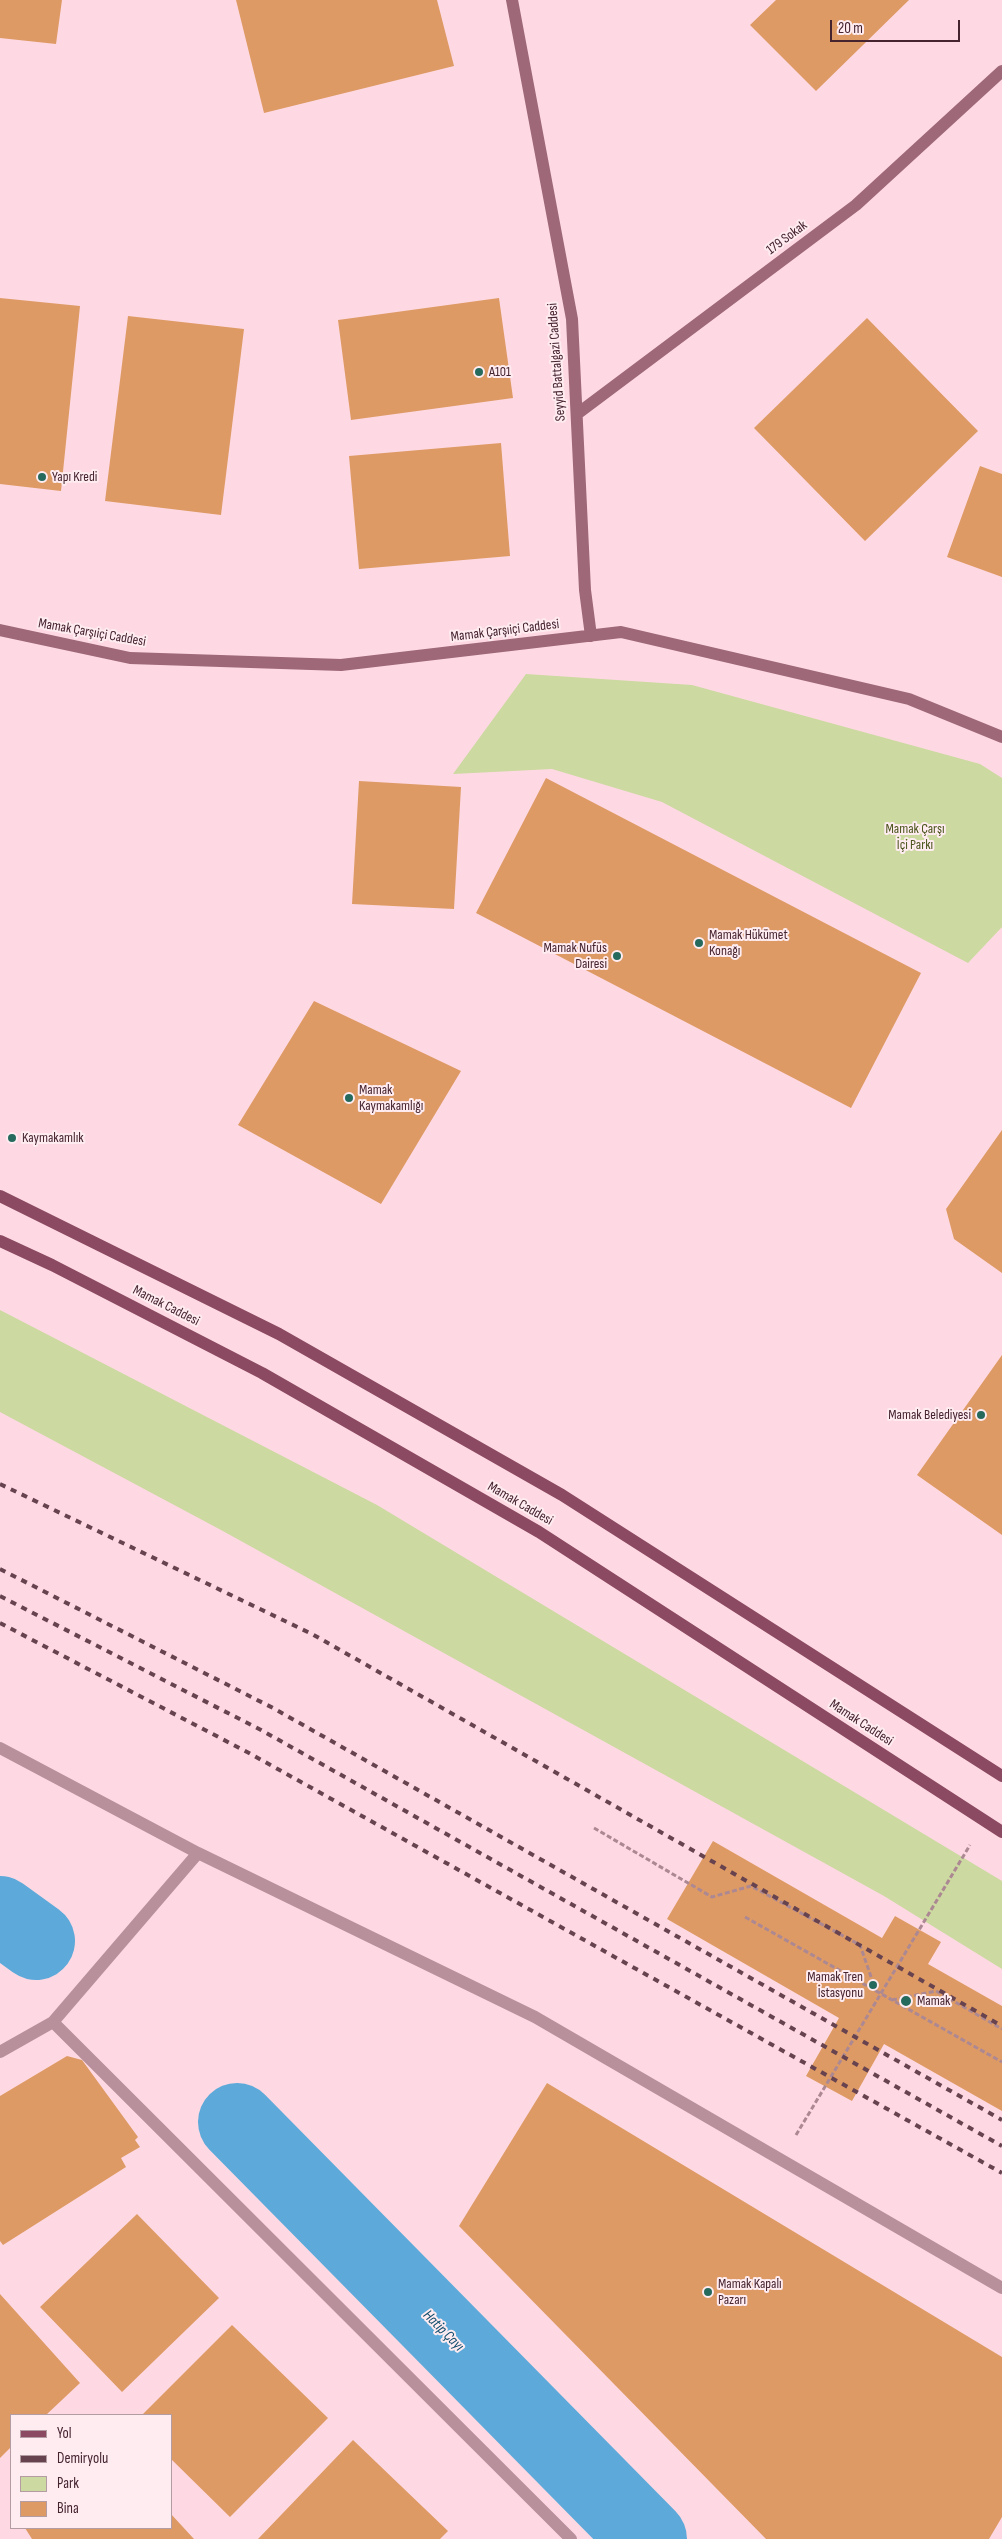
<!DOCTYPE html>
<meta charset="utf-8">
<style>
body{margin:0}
#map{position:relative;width:1002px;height:2539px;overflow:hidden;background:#fed9e3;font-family:"Sofia Sans Condensed",sans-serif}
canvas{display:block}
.legend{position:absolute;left:10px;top:2414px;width:162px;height:115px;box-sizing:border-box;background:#feecf1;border:1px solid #b49ca3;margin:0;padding:6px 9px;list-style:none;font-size:15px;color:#45232f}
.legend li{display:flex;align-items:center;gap:10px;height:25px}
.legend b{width:25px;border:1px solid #b49ca3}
.scale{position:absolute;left:830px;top:20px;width:130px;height:22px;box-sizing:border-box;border:2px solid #45232f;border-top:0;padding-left:6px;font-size:15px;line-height:18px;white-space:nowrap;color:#45232f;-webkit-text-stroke:4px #feecf1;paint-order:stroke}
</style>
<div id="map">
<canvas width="1002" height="2539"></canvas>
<ul class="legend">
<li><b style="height:6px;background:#8b4a61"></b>Yol</li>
<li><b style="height:6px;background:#66434f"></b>Demiryolu</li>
<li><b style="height:14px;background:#ccd9a0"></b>Park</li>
<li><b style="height:14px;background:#de9a64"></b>Bina</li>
</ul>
<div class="scale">20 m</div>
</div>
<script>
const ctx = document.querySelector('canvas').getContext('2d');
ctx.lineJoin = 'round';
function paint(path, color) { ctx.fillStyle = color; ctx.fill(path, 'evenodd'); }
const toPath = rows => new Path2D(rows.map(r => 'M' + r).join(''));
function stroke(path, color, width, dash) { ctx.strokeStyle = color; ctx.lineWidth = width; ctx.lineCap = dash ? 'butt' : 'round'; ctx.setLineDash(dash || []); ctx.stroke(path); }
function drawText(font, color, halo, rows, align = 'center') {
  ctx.font = font + ' "Sofia Sans Condensed",sans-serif'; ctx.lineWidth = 4; ctx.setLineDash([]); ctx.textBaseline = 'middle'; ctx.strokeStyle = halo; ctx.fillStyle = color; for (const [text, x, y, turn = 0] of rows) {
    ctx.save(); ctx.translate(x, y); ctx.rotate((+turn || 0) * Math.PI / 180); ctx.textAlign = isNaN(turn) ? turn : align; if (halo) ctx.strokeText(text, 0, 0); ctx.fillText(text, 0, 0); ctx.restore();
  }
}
const green = toPath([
 [526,674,692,685,980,764,1002,778,1002,927,968,963,662,802,552,769,453,774],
 [0,1310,377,1505,1002,1881,1002,1969,884,1896,221,1530,0,1412]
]);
const river = toPath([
 [0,1915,36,1941],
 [237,2122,648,2539]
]);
const building = toPath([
 [0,0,62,0,56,44,0,38],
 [236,0,437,0,454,66,264,113],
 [776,0,909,0,816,91,750,25],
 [0,298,80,306,61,491,0,484],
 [499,298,513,398,351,420,338,320],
 [128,316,244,329,221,515,105,501],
 [867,318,978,431,865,541,754,428],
 [501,443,510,556,359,569,349,456],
 [980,466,1002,474,1002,577,947,557],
 [546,778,921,973,851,1108,476,913],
 [359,781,461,787,454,909,352,904],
 [314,1001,461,1071,381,1204,238,1125],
 [1002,1130,1002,1273,954,1239,946,1209],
 [1002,1355,1002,1535,917,1475],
 [713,1841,882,1938,895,1916,941,1942,928,1964,1002,2006,1002,2111,884,2044,852,2101,806,2076,839,2018,667,1919],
 [67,2056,82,2060,138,2137,135,2140,140,2147,121,2158,126,2167,3,2245,0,2241,0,2096],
 [547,2083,1002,2357,1002,2517,989,2539,766,2539,459,2226],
 [137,2214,219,2298,122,2392,40,2307],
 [0,2294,80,2383,46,2415,11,2415,11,2447,0,2458],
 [232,2325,328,2418,230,2517,171,2459,171,2415,142,2415],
 [353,2440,448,2531,440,2539,258,2539],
 [171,2514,194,2539,32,2539,25,2528,171,2528]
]);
const path = toPath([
 [594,1828,712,1897,751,1886,860,1945,876,1991],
 [745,1917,1002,2062],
 [892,2000,936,1991,1002,2029],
 [796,2135,970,1845]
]);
const street = toPath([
 [0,1748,198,1853],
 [53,2022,571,2539],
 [0,2052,53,2022,198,1853,535,2017,1002,2288]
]);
const secondary = toPath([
 [512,0,572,319,585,590,591,636],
 [577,414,856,205,1002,71],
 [0,630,130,658,341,665,621,632,909,699,1002,737]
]);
const primary = toPath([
 [0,1196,279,1334,562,1495,1002,1776],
 [0,1241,52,1265,262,1373,539,1532,1002,1832]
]);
const rail = toPath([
 [0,1484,312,1634,1002,2026],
 [0,1569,273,1708,1002,2120],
 [0,1596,261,1730,1002,2146],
 [0,1623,249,1753,1002,2173]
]);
const markers = [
 [479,372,5,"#256a5d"],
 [42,477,5,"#256a5d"],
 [699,943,5,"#256a5d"],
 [617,956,5,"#256a5d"],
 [349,1098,5,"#256a5d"],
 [12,1138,5,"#256a5d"],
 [981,1415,5,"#256a5d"],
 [873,1985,5,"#256a5d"],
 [906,2001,6,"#256a5d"],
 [708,2292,5,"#256a5d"]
];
const streetNames = [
 ["179 Sokak",787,238,-37],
 ["Seyyid Battalgazi Caddesi",557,362,-94],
 ["Mamak Çarşıiçi Caddesi",505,631,-7],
 ["Mamak Çarşıiçi Caddesi",92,633,10],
 ["Mamak Caddesi",166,1306,27],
 ["Mamak Caddesi",520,1504,30],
 ["Mamak Caddesi",861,1723,33]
];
const poiNames = [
 ["A101",489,372],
 ["Yapı Kredi",52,477],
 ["Mamak Hükümet",709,935],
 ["Konağı",709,951],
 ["Mamak Nufüs",607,948,"right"],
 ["Dairesi",607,964,"right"],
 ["Mamak",359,1090],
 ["Kaymakamlığı",359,1106],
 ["Kaymakamlık",22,1138],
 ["Mamak Belediyesi",971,1415,"right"],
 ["Mamak Tren",863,1977,"right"],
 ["İstasyonu",863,1993,"right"],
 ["Mamak",917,2001],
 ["Mamak Kapalı",718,2284],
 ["Pazarı",718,2300]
];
const parkNames = [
 ["Mamak Çarşı",915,829],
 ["İçi Parkı",915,845]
];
const waterNames = [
 ["Hatip Çayı",443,2331,45]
];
paint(green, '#ccd9a0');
stroke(river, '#5daada', 78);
paint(building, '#de9a64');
stroke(path, '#ac8893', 3, [5, 2.5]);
stroke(street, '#b7909c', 12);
stroke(secondary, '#9e6879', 12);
stroke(primary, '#8b4a61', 12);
stroke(rail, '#66434f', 4, [6, 6]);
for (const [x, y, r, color] of markers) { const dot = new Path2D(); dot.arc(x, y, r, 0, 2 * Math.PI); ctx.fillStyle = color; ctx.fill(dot); stroke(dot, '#feecf1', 2); }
drawText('14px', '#45232f', '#feecf1', streetNames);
drawText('14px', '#45232f', '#feecf1', poiNames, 'left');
drawText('14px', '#4a541b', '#feecf1', parkNames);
drawText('italic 15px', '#0e4b6c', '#feecf1', waterNames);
</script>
